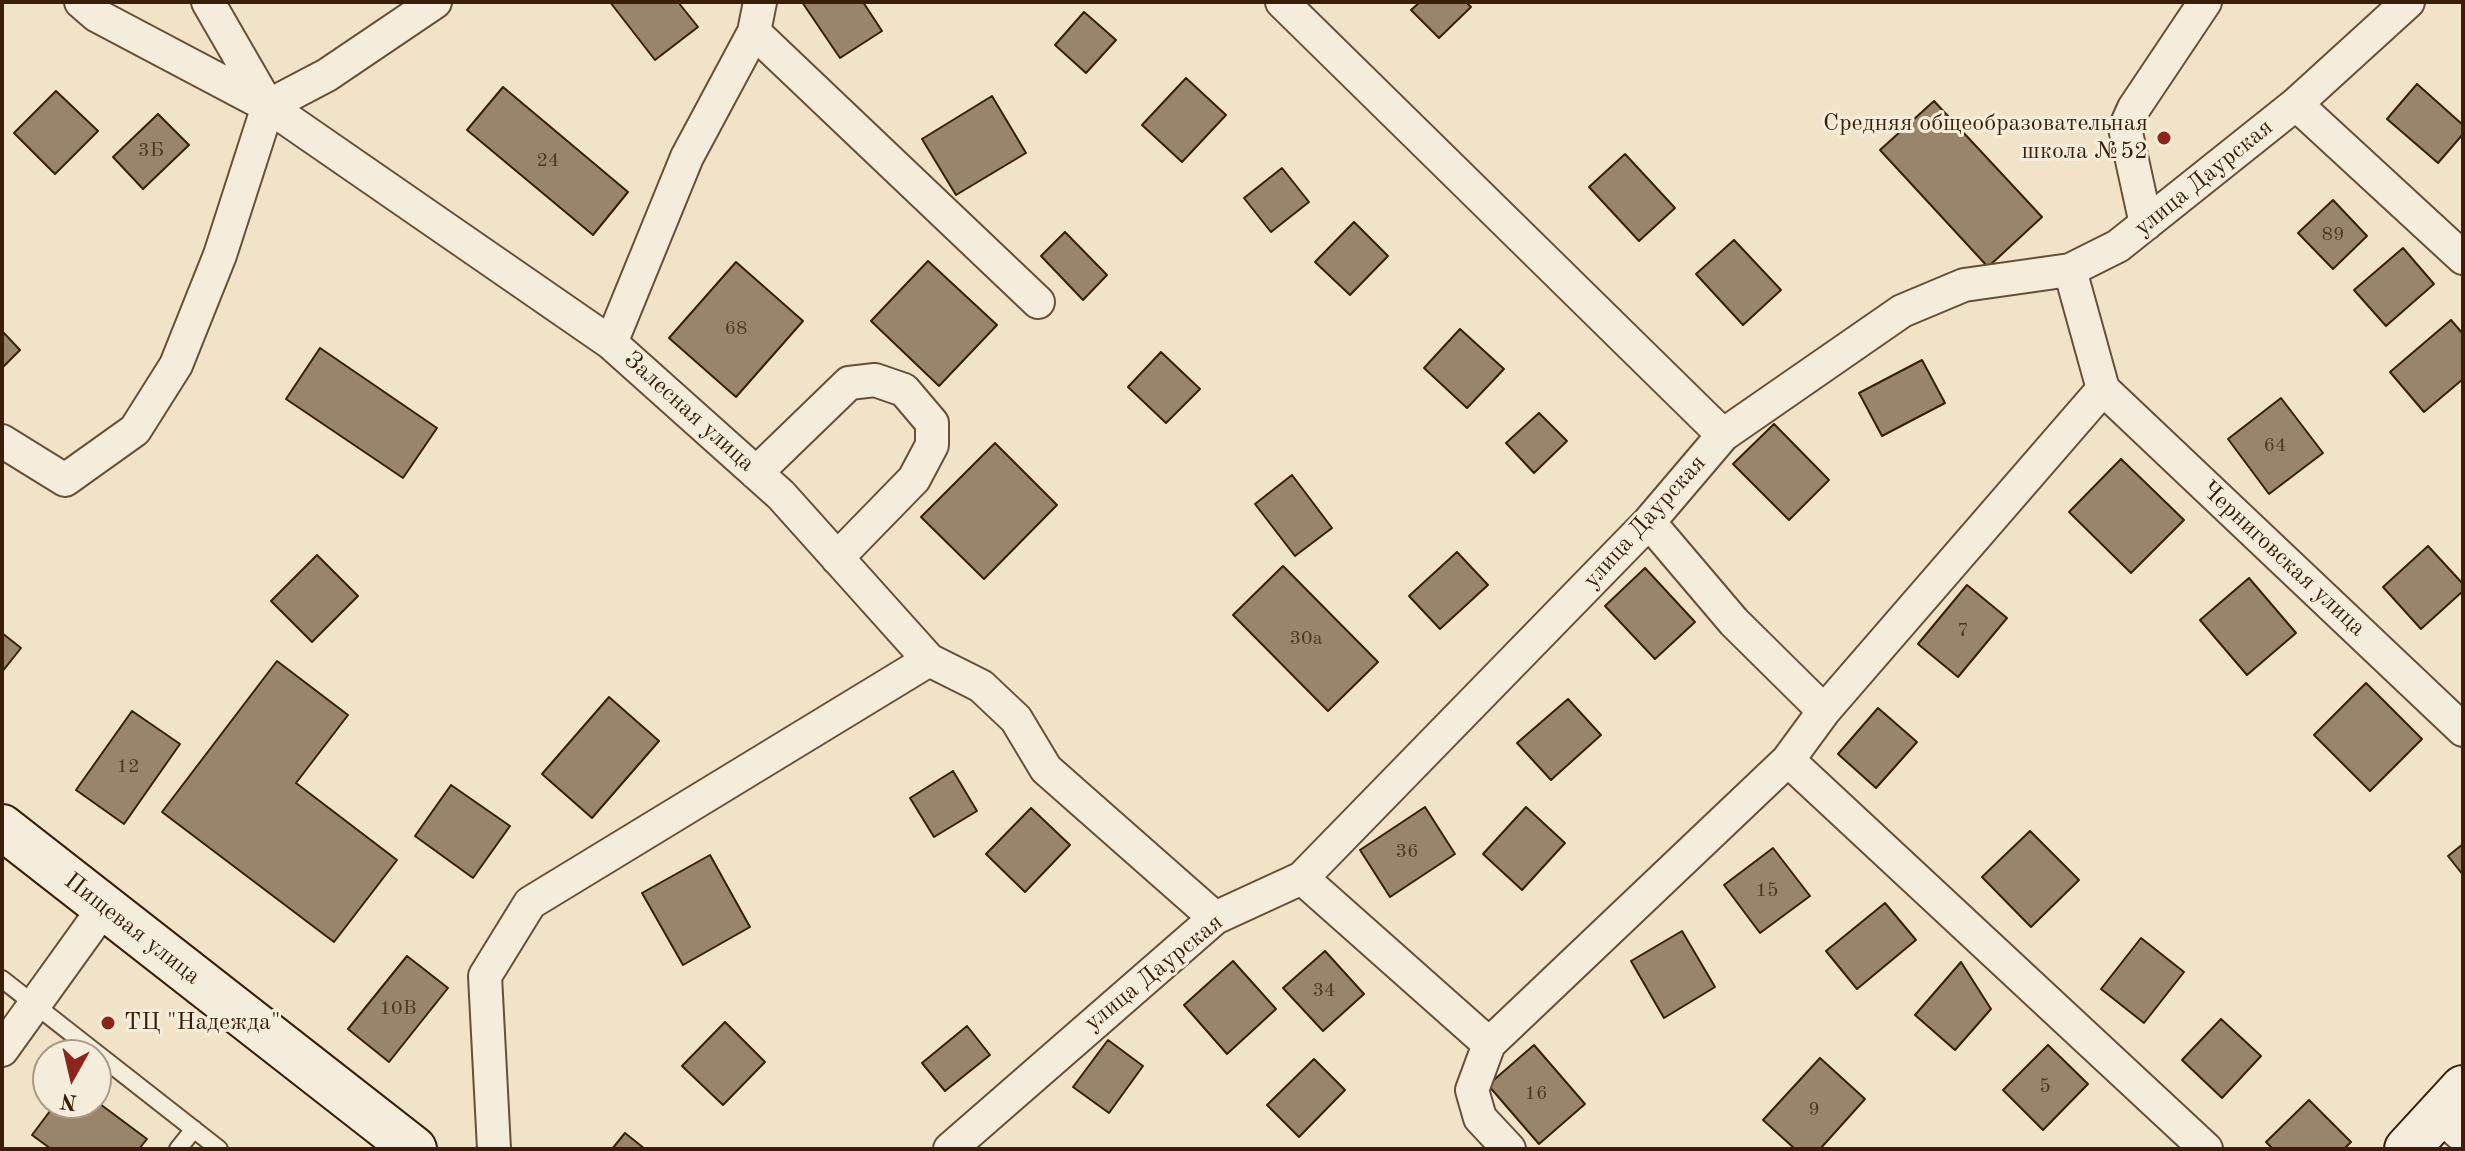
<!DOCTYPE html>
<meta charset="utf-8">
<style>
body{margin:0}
#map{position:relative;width:2465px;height:1151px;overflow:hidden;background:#f0e3c7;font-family:"Old Standard TT",serif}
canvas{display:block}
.frame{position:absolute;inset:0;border:4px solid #381f05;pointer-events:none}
.north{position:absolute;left:32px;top:1039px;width:80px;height:80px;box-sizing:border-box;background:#f5eddb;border:2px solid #a99b85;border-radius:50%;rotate:188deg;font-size:22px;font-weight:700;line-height:32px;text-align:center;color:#381f05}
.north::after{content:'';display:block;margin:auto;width:28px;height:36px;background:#8f2418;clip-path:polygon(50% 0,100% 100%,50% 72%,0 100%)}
</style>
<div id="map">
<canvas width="2465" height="1151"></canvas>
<div class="frame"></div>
<div class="north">N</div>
</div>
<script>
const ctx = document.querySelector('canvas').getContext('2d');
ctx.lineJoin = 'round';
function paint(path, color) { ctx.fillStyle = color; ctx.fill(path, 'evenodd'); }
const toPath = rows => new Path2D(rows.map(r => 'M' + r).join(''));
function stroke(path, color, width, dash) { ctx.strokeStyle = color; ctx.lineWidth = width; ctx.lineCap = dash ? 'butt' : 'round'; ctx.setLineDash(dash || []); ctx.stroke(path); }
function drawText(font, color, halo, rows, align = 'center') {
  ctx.font = font + ' "Old Standard TT",serif'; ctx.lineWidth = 6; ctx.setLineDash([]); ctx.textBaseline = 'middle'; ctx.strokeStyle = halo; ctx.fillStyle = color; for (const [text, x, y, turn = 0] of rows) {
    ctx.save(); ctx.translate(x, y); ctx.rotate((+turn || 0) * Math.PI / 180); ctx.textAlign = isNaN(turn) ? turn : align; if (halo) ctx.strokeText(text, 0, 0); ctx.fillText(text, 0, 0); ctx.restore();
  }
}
const building = toPath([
 [610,2,678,2,698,27,655,60,610,2],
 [802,2,863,2,882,31,840,58,802,2],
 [1420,2,1466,2,1471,7,1439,38,1411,10,1420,2],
 [1084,12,1116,40,1086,73,1055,45,1084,12],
 [1186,78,1226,115,1182,162,1142,125,1186,78],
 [2417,84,2463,125,2463,134,2438,163,2387,119,2417,84],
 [503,87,628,192,593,235,467,130,503,87],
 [56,91,98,131,55,174,14,133,56,91],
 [992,96,1026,153,956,195,922,139,992,96],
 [1934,101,2042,217,1988,267,1880,150,1934,101],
 [158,114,189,145,143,189,113,157,158,114],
 [1625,154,1675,208,1639,241,1589,187,1625,154],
 [1282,168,1309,202,1271,232,1244,198,1282,168],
 [2333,200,2367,236,2333,269,2298,233,2333,200],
 [1354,222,1388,256,1350,295,1315,262,1354,222],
 [1065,232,1107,275,1083,300,1041,256,1065,232],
 [1734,240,1781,290,1743,325,1696,274,1734,240],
 [2403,248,2434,284,2386,326,2354,290,2403,248],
 [928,261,997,325,939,386,871,321,928,261],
 [736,262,803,321,736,397,669,338,736,262],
 [2451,320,2463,334,2463,379,2424,412,2390,372,2451,320],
 [1460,329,1504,369,1467,408,1424,368,1460,329],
 [2,331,20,350,2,368,2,331],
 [320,348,437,428,403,478,286,399,320,348],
 [1161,352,1200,389,1166,423,1128,387,1161,352],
 [1922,360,1945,403,1882,436,1859,393,1922,360],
 [2281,398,2323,453,2269,494,2228,439,2281,398],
 [1539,413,1567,441,1534,473,1506,443,1539,413],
 [1774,424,1829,480,1789,520,1733,464,1774,424],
 [995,443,1057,505,984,579,921,517,995,443],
 [2121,459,2184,520,2131,573,2069,512,2121,459],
 [1292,475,1332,528,1295,556,1255,504,1292,475],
 [2428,546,2463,584,2463,591,2421,629,2383,587,2428,546],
 [1457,552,1488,585,1440,629,1409,596,1457,552],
 [317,555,358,596,312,642,271,601,317,555],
 [1283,566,1378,662,1328,711,1233,615,1283,566],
 [1645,568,1695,622,1655,659,1605,606,1645,568],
 [2249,578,2296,633,2247,675,2200,620,2249,578],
 [1967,585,2007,618,1958,677,1918,644,1967,585],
 [2,633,21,648,2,672,2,633],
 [277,661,348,715,296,783,397,860,334,942,162,812,277,661],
 [2366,683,2422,739,2370,791,2314,735,2366,683],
 [609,697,659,741,592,818,542,774,609,697],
 [1568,699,1601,735,1551,780,1517,743,1568,699],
 [1878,708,1917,742,1876,788,1838,754,1878,708],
 [132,711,180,744,124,824,76,790,132,711],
 [953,771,977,811,934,837,910,798,953,771],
 [451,785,510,826,473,878,415,836,451,785],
 [1425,807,1455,854,1390,897,1360,850,1425,807],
 [1526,807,1565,843,1522,890,1483,854,1526,807],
 [1031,808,1070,845,1025,892,986,854,1031,808],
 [2030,831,2079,880,2031,927,1982,877,2030,831],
 [2463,844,2463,875,2448,856,2463,844],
 [1773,848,1810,896,1760,933,1724,885,1773,848],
 [710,855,750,927,683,965,642,893,710,855],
 [1885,903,1916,940,1857,989,1826,951,1885,903],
 [1682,931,1715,987,1664,1018,1631,961,1682,931],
 [2141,938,2184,972,2144,1023,2101,989,2141,938],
 [1325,951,1364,994,1323,1031,1283,988,1325,951],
 [407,956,448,988,389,1062,348,1029,407,956],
 [1233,961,1276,1009,1227,1054,1184,1005,1233,961],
 [1961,962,1991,1009,1955,1050,1915,1015,1961,962],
 [2221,1019,2261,1056,2222,1098,2182,1060,2221,1019],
 [725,1022,765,1062,723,1105,682,1066,725,1022],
 [967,1026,990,1055,945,1091,922,1063,967,1026],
 [1108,1040,1143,1066,1109,1113,1073,1087,1108,1040],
 [1534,1045,1585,1104,1539,1144,1488,1085,1534,1045],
 [2048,1045,2088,1084,2043,1130,2003,1090,2048,1045],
 [1820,1058,1865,1099,1820,1149,1795,1149,1763,1120,1820,1058],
 [1314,1059,1345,1090,1299,1137,1267,1105,1314,1059],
 [2309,1100,2351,1142,2344,1149,2273,1149,2266,1142,2309,1100],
 [96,1101,147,1139,139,1149,51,1149,32,1135,56,1103,96,1101],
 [625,1133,645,1149,612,1149,625,1133]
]);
const service = toPath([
 [2,979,219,1149],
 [178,1149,194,1129]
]);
const minor = toPath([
 [81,2,96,15,268,106,611,343,781,495,929,660,981,686,1016,719,1046,769,1215,918],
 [208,2,268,106],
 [1282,2,1723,435],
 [754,32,1038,302],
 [2296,104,2463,258],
 [2146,224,2125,128,2134,108,2205,2],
 [2070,270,2103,389],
 [611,343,687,157,754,32,760,2],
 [2103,389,2463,730],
 [2,441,65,480,135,430,176,365,220,255,268,106,327,75,435,2],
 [756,473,849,383,875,380,904,390,932,423,932,445,914,479,837,558],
 [1649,522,1734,622,1824,711],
 [1788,760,2206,1149],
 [1302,878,1489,1044],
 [2,1050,104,908],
 [2438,1115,2463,1136],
 [494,1149,485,976,530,903,929,660],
 [950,1149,1215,918,1302,878,1649,522,1723,435,1902,311,1964,285,2070,270,2118,246,2296,104,2408,2],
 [1509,1149,1480,1118,1472,1090,1489,1044,1788,760,1824,711,2103,389]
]);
const secondary = toPath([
 [2,827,414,1149],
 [2407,1149,2463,1088]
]);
const markers = [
 [2164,138,8,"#8f2418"],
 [108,1023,8,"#8f2418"]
];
const numberNames = [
 ["3Б",151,151],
 ["24",548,161],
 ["89",2333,235],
 ["68",736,329],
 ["64",2275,446],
 ["7",1963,631],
 ["30а",1306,639],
 ["12",128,767],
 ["36",1407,852],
 ["15",1767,891],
 ["34",1324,991],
 ["10В",398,1009],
 ["5",2045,1087],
 ["16",1536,1094],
 ["9",1814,1110]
];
const poiNames = [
 ["Средняя общеобразовательная",2148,124],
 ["школа №52",2148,152],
 ["ТЦ \"Надежда\"",124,1023,"left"]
];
const streetNames = [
 ["улица Даурская",2204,178,-39],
 ["Залесная улица",689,412,42],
 ["улица Даурская",1645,522,-48],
 ["Черниговская улица",2283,559,43],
 ["Пищевая улица",132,929,38],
 ["улица Даурская",1154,973,-39]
];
paint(building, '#98856a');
stroke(building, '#381f05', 2);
stroke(service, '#665036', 20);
stroke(minor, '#665036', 36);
stroke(secondary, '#381f05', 48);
stroke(service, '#f5eddb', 16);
stroke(minor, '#f5eddb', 32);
stroke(secondary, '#f5eddb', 44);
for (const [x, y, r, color] of markers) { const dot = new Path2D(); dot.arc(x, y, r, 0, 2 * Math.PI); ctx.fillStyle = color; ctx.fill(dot); stroke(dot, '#f5eddb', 3); }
drawText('20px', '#50381e', null, numberNames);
drawText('24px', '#381f05', '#f5eddb', poiNames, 'right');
drawText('24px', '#381f05', '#f5eddb', streetNames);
</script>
